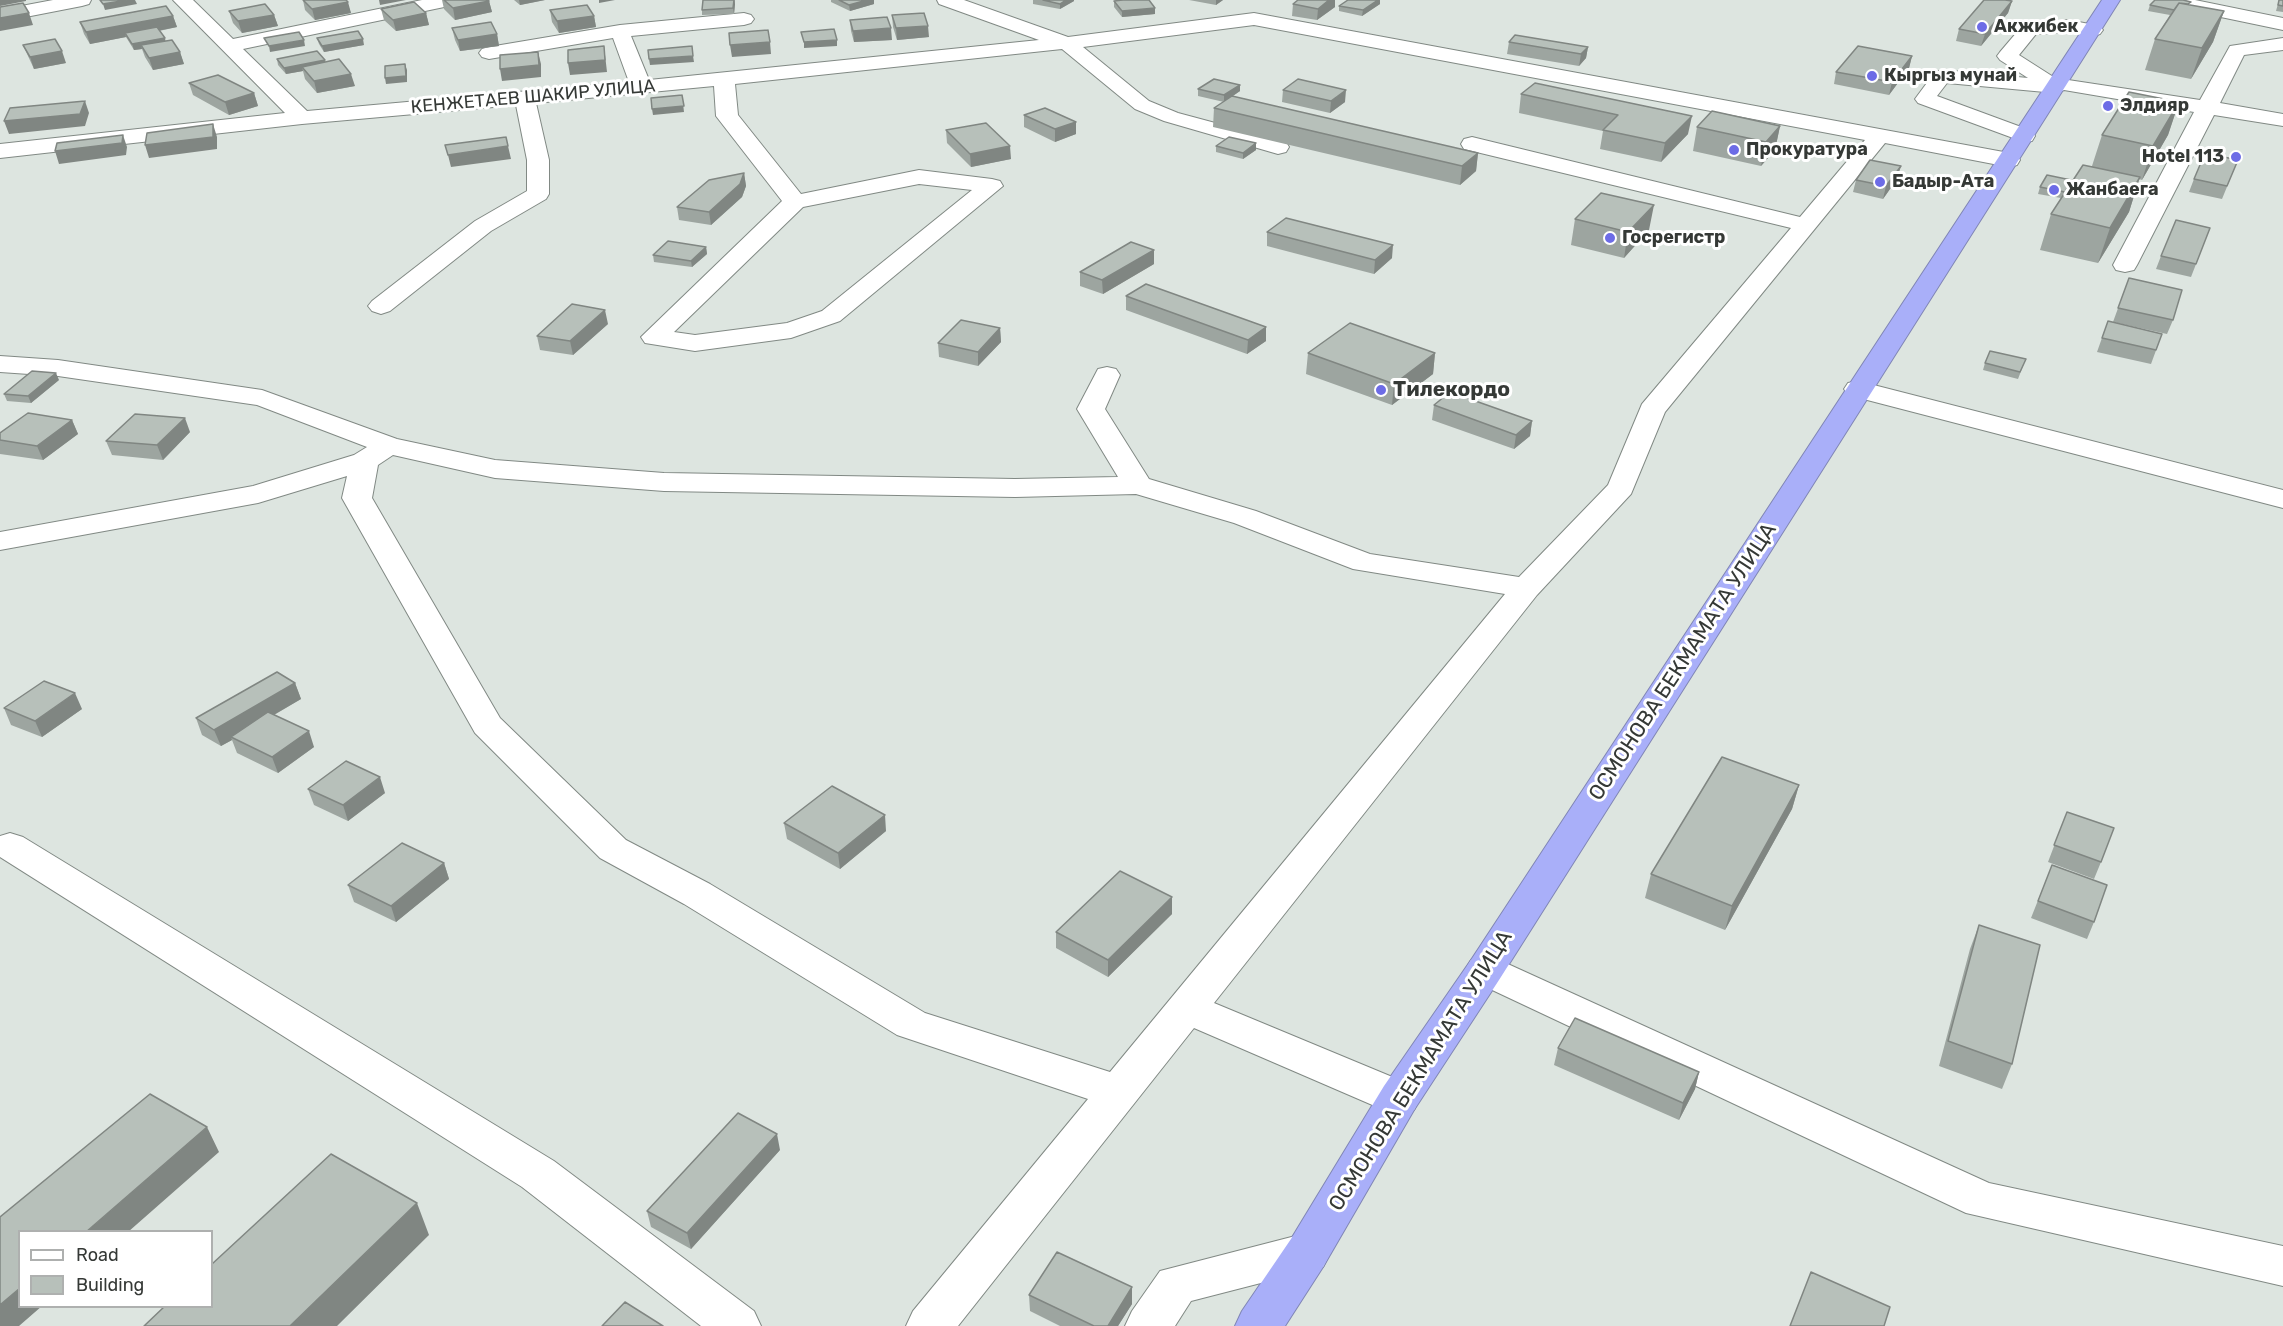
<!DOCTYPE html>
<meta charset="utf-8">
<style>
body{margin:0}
#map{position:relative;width:2283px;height:1326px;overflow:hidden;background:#dde5e0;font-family:Rubik,sans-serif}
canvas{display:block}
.legend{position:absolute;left:18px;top:1230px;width:195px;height:78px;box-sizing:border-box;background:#fff;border:2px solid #aeb0af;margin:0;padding:8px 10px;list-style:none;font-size:18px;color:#353936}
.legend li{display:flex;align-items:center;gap:12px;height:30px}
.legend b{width:30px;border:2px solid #aeb0af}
</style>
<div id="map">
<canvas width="2283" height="1326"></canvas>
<ul class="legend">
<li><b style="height:8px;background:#fff"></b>Road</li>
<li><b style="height:16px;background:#b7c0ba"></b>Building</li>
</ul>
</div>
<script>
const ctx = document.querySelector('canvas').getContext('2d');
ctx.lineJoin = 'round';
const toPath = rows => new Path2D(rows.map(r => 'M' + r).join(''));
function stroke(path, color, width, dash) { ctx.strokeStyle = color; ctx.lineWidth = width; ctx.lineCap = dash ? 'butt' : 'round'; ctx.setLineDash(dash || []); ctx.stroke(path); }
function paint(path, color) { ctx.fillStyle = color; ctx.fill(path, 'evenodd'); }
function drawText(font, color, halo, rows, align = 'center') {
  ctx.font = font + ' Rubik,sans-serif'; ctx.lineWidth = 6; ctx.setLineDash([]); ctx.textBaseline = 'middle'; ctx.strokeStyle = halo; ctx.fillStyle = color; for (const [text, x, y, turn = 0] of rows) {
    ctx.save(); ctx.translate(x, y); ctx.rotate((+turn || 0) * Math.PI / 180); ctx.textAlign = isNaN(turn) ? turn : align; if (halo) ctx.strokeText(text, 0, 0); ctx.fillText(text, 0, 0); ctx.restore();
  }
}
const minor = toPath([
 [53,0,91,0,89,4,82,6,0,22,0,10,53,0],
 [173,0,193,0,233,39,422,0,458,0,456,4,449,6,243,49,307,111,629,82,613,38,489,59,482,57,479,53,482,49,489,47,620,25,744,13,751,15,754,19,751,23,744,25,631,36,649,80,1039,40,939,4,937,0,964,0,1068,37,1254,13,2009,153,2017,155,2020,160,2017,165,2009,167,1885,143,1665,412,1631,494,1537,595,1214,1003,1414,1086,1420,1098,1414,1110,1399,1115,1384,1110,1194,1028,958,1326,906,1326,913,1311,1088,1099,897,1035,684,904,600,858,475,733,342,498,347,476,258,503,0,550,0,532,253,486,354,455,367,447,257,405,58,376,0,372,0,356,58,360,262,390,397,439,495,460,664,473,1015,479,1118,477,1077,409,1098,369,1107,367,1116,369,1120,375,1105,409,1149,479,1256,511,1370,554,1519,577,1608,485,1642,404,1791,228,1464,149,1461,144,1464,139,1472,137,1800,217,1865,140,1254,25,1083,47,1149,101,1178,113,1286,142,1289,147,1286,152,1278,154,1164,121,1135,109,1062,49,735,84,738,115,801,194,919,170,992,179,1000,181,1003,186,840,321,791,338,695,351,645,343,641,337,782,201,716,116,714,86,536,103,549,160,549,194,546,199,491,231,390,311,381,314,372,311,368,306,372,301,475,221,527,191,527,160,516,105,302,124,0,158,0,144,285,113,173,0],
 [919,184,972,190,822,311,787,323,695,335,674,332,803,207,919,184],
 [393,455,495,478,664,491,1015,497,1136,494,1234,523,1353,569,1505,594,1110,1072,925,1013,710,884,626,840,500,718,372,498,378,465,393,455],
 [2159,0,2195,0,2283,18,2283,30,2168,6,2161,4,2159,0],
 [2068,20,2100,26,2103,30,2100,34,2093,36,2068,32,2036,34,2019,55,2055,78,2200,100,2230,46,2283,38,2283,50,2244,55,2220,103,2283,114,2283,126,2214,115,2137,265,2134,270,2125,272,2116,270,2113,265,2194,112,2064,90,2056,93,1947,83,1937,96,2032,131,2035,136,2032,141,2024,142,1918,103,1915,99,1935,72,1942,70,2028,78,2000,60,1997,56,2000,52,2023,25,2068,20],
 [1858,381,2283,490,2283,508,1848,395,1844,389,1848,383,1858,381],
 [10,833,23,837,554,1161,754,1311,761,1326,701,1326,522,1187,0,857,0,836,10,833],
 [1485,955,1499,960,1989,1183,2283,1246,2283,1286,1966,1213,1471,980,1465,970,1471,960,1485,955],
 [1307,1233,1323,1239,1330,1253,1323,1267,1191,1301,1175,1326,1125,1326,1132,1311,1160,1271,1307,1233]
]);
const highway = toPath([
 [2102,0,2120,0,1499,980,1414,1110,1323,1267,1285,1326,1235,1326,1242,1311,1291,1239,1384,1086,1471,960,2102,0]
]);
const wall = toPath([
 [303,0,346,0,351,13,315,20,305,10],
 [442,0,488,0,489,1,492,12,455,20,444,9],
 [514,0,545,0,520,5],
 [735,0,735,4,734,14,702,15,702,10],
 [831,0,874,0,874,4,850,11,831,2],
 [1033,0,1074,0,1074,1,1060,9,1033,4],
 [1189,0,1223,0,1216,5],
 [1348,0,1380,0,1380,4,1362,16,1339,11,1339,6],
 [2279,0,2283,0,2283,12,2276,11],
 [1114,1,1155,14,1122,17,1114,7],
 [2012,1,2008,13,1981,46,1956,41,1959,29],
 [1293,4,1335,7,1317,20,1292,16],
 [2150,5,2190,5,2224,11,2213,42,2191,79,2145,70,2155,39,2170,15,2148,11],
 [381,9,426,13,429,25,396,31,384,20],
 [550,10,594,16,596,27,559,33,552,22],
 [229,11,274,15,278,26,242,33,233,23],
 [892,15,929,37,897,40,893,27],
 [173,16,177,27,159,31,165,41,180,52,184,64,153,70,145,57,142,49,134,50,126,37,90,44,84,34,80,22],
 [850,20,892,40,854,42,851,31],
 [452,28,497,34,499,46,460,51,455,40],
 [317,38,364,45,324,52,319,44],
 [1509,42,1588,47,1586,58,1579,66,1507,54],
 [23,45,66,63,34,69,28,56],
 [1912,56,1909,68,1889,95,1834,84,1836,72],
 [277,59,325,60,325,62,355,86,317,93,305,79,303,71,286,74,278,65],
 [189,83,254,93,258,106,229,115,193,95],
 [1535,83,1688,134,1661,162,1600,149,1603,131,1519,113,1521,94],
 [1240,85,1240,91,1224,102,1198,96,1198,89],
 [1283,90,1345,102,1330,113,1282,102],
 [2179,102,2168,135,2142,180,2139,179,2129,212,2098,263,2040,250,2051,214,2061,198,2038,194,2040,187,2071,180,2070,185,2092,166,2102,135],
 [1214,108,1478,153,1476,171,1460,185,1213,127],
 [1024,115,1076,134,1055,142,1024,127],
 [1780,126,1775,150,1761,166,1693,151,1697,127],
 [946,130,1011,159,971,167,947,143],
 [1256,143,1256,150,1243,159,1216,152,1216,146],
 [2238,160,2222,199,2189,192,2194,179],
 [744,173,746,186,742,197,711,225,679,220,677,207],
 [1897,179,1883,199,1853,192,1856,180],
 [1575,219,1649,230,1624,258,1571,245],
 [1267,232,1392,258,1374,274,1267,246],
 [2205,241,2191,277,2156,269,2161,256],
 [706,247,707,254,692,267,654,262,653,255],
 [1154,264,1103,294,1080,286,1080,272],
 [2129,278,2173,320,2167,334,2113,322],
 [1126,296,1266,327,1266,341,1247,354,1126,310],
 [2108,321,2162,334,2151,364,2097,352],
 [608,324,573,355,540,350,537,336],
 [1000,328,1001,342,978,366,939,357,938,343],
 [1308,353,1435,353,1433,374,1392,405,1306,374],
 [1985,363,2023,366,2018,379,1983,370],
 [59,380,31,403,7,401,4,394],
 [1434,405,1532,421,1530,436,1514,449,1432,420],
 [72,420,78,434,43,460,0,454,0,433],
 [190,432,163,460,112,455,106,441],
 [295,683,301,699,274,715,314,747,278,773,237,753,232,740,221,746,202,735,196,718],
 [4,708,82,709,42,737,11,725],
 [1799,785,1792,809,1725,930,1645,898,1651,874],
 [308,789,385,793,348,821,314,805],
 [2067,812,2101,862,2094,879,2048,862],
 [784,823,886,831,840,869,787,839],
 [444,863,449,879,396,922,354,902,348,885],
 [2052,865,2094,922,2087,939,2031,918],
 [1172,897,1172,914,1108,977,1056,948,1056,932],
 [1979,925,2012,1064,2002,1089,1939,1066,1970,949],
 [1558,1048,1699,1072,1695,1089,1679,1120,1554,1065],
 [780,1150,691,1249,651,1227,647,1211],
 [1029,1295,1132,1304,1118,1326,1060,1326,1030,1311]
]);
const shadedWall = toPath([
 [0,0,26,0,26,1,0,6],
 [127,0,135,0,137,4,105,10,103,4],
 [379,0,406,0,380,5],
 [519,0,545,0,520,5],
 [599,0,615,0,599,3],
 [735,0,735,4,734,14,733,8],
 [867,0,874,0,874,4,850,11,849,5],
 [1066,0,1074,0,1074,1,1060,9,1060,4],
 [1216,0,1223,0,1216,5],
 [1329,0,1335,0,1335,7,1317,20,1318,9],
 [1378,0,1380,0,1380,4,1362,16,1363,10],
 [489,1,492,12,455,20,453,8],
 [2012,1,2008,13,1981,46,1985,34],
 [348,2,351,13,315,20,312,9],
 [1155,8,1155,14,1122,17,1122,11],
 [2224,11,2213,42,2191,79,2202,48],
 [29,13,33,25,0,31,0,18],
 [426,13,429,25,396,31,393,20],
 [274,15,278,26,242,33,238,21],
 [173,16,177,27,127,37,125,33,126,37,90,44,86,32],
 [594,16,596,27,559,33,557,21],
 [928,26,929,37,897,40,896,28],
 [891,28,892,40,854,42,853,31],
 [497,34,499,46,460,51,458,40],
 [165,38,166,44,141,45,142,49,134,50,132,44],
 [363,39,364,45,324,52,322,46],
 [304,40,305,46,270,52,269,46],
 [837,40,837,46,804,48,804,42],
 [770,42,771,54,732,57,730,45],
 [604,46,607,72,570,75,568,63],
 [1588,47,1586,58,1579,66,1581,54],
 [62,51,66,63,34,69,30,57],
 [180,52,184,64,153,70,149,58],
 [538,52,541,64,541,77,502,81,500,69],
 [693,56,694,62,650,65,649,59],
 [1912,56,1909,68,1889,95,1892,82],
 [325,60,326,66,302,67,303,71,286,74,284,68],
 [405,64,407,70,407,82,386,84,385,78],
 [351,74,355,86,317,93,314,81],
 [1240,85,1240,91,1224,102,1224,95],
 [1346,90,1345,102,1330,113,1331,101],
 [254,93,258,106,229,115,225,102],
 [682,95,684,112,653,115,652,109],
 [85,101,89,113,85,126,9,134,4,121],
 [2179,102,2168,135,2142,180,2153,146],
 [1692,116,1688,134,1661,162,1665,143],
 [1076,122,1076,134,1055,142,1055,129],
 [213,124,217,137,217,149,149,158,145,145],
 [1780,126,1775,150,1761,166,1766,142],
 [123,135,127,147,126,155,59,164,55,151],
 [1256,143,1256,150,1243,159,1243,153],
 [508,146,511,159,451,167,448,155],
 [1010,146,1011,159,971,167,970,154],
 [1478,153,1476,171,1460,185,1462,166],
 [1901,166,1897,179,1883,199,1886,186],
 [744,173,746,186,742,197,711,225,709,212],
 [2140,177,2129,212,2098,263,2110,228],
 [1654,205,1649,230,1624,258,1628,232],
 [1393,245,1392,258,1374,274,1375,260],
 [706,247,707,254,692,267,691,261],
 [1154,250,1154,264,1103,294,1102,280],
 [605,310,608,324,573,355,570,341],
 [1266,327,1266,341,1247,354,1248,340],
 [1000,328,1001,342,978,366,978,352],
 [1435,353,1433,374,1392,405,1394,384],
 [56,373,59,380,31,403,28,396],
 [185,418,190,432,163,460,157,445],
 [72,420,78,434,43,460,37,446],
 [1532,421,1530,436,1514,449,1516,435],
 [295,683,301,699,234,738,231,737,232,740,221,746,214,730],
 [75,693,82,709,42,737,35,721],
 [309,731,314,747,278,773,272,757],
 [380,777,385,793,348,821,343,805],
 [1799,785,1792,809,1725,930,1732,906],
 [885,815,886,831,840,869,838,853],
 [444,863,449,879,396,922,391,906],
 [1172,897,1172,914,1108,977,1108,960],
 [1699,1072,1695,1089,1679,1120,1683,1103],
 [207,1127,219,1152,128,1232,86,1232],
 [777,1134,780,1150,691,1249,687,1233],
 [417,1203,429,1235,337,1326,290,1326],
 [1132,1287,1132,1304,1118,1326,1108,1326],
 [20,1288,20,1306,42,1306,19,1326,0,1326,0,1305]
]);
const building = toPath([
 [100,0,127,0,103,4,100,0],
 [303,0,346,0,348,2,312,9,303,0],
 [444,0,488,0,489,1,453,8,444,0],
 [703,0,734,0,733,8,702,10,703,0],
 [839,0,867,0,849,5,839,0],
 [1043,0,1066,0,1060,4,1043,0],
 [1123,0,1149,0,1155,8,1122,11,1114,1,1123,0],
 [1298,0,1329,0,1318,9,1293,4,1298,0],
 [1348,0,1378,0,1363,10,1339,6,1348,0],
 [1984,0,2005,0,2012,1,1985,34,1959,29,1984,0],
 [2155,0,2183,0,2191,2,2188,4,2179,3,2174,10,2150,5,2155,0],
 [2279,0,2283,0,2283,6,2278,5,2279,0],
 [414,2,426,13,393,20,381,9,414,2],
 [23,3,29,13,0,18,0,7,23,3],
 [2179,3,2224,11,2202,48,2155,39,2179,3],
 [265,4,274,15,238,21,229,11,265,4],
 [587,5,594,16,557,21,550,10,587,5],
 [166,6,173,16,86,32,80,22,166,6],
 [924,13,928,26,896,28,892,15,924,13],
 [887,17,891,28,853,31,850,20,887,17],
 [491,22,497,34,458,40,452,28,491,22],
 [157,27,165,38,132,44,125,33,157,27],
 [834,29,837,40,804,42,801,32,834,29],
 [768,30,770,42,730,45,729,33,768,30],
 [358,31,363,39,322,46,317,38,358,31],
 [299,32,304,40,269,46,264,38,299,32],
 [1515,35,1588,47,1581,54,1509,42,1515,35],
 [55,39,62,51,30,57,23,45,55,39],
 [172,40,180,52,149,58,141,45,172,40],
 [604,46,605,60,568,63,568,50,604,46],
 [692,46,693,56,649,59,648,50,692,46],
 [1858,46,1912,56,1892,82,1836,72,1858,46],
 [317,51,325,60,284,68,277,59,317,51],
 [538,52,539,65,500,69,500,55,538,52],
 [339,59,351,74,314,81,302,67,339,59],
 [405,64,406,76,385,78,385,66,405,64],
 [218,75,254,93,225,102,189,83,218,75],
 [1214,79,1240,85,1224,95,1198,89,1214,79],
 [1298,79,1346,90,1331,101,1283,90,1298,79],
 [1535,83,1692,116,1665,143,1603,130,1618,115,1521,94,1535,83],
 [2129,92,2179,102,2153,146,2102,135,2129,92],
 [682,95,684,106,652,109,651,98,682,95],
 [1232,96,1478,153,1462,166,1214,108,1232,96],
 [85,101,80,114,4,121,10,108,85,101],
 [1045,108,1076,122,1055,129,1024,115,1045,108],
 [1712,111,1780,126,1766,142,1697,127,1712,111],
 [986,123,1010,146,970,154,946,130,986,123],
 [213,124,213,137,145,145,147,133,213,124],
 [123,135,122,143,55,151,57,143,123,135],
 [506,137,508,146,448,155,445,145,506,137],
 [1229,137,1256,143,1243,153,1216,146,1229,137],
 [2205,153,2238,160,2227,186,2194,179,2205,153],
 [1870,160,1901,166,1886,186,1856,180,1870,160],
 [2083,165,2140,177,2110,228,2051,214,2083,165],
 [744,173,740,184,709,212,677,207,709,180,744,173],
 [2047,175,2071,180,2065,192,2040,187,2047,175],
 [1601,193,1654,205,1628,232,1575,219,1601,193],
 [1286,218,1393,245,1375,260,1267,232,1286,218],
 [2176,220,2210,228,2196,264,2161,256,2176,220],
 [668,241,706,247,691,261,653,255,668,241],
 [1131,242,1154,250,1102,280,1080,272,1131,242],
 [2129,278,2182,290,2173,320,2118,308,2129,278],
 [1146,284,1266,327,1248,340,1126,296,1146,284],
 [572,304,605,310,570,341,537,336,572,304],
 [961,320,1000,328,978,352,938,343,961,320],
 [2108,321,2162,334,2156,350,2102,338,2108,321],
 [1350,323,1435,353,1394,384,1308,353,1350,323],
 [1990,351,2026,359,2020,372,1985,363,1990,351],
 [32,371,56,373,28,396,4,394,32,371],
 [1450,392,1532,421,1516,435,1434,405,1450,392],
 [28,413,72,420,37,446,0,440,0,433,28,413],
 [135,414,185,418,157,445,106,441,135,414],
 [277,672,295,683,214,730,196,718,277,672],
 [44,681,75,693,35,721,4,708,44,681],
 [268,712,309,731,272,757,231,737,268,712],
 [1722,757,1799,785,1732,906,1651,874,1722,757],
 [346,761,380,777,343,805,308,789,346,761],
 [832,786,885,815,838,853,784,823,832,786],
 [2067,812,2114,828,2101,862,2054,845,2067,812],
 [402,843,444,863,391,906,348,885,402,843],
 [2052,865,2107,885,2094,922,2038,901,2052,865],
 [1120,871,1172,897,1108,960,1056,932,1120,871],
 [1979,925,2040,945,2012,1064,1948,1041,1979,925],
 [1575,1018,1699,1072,1683,1103,1558,1048,1575,1018],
 [150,1094,207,1127,86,1232,20,1232,20,1288,0,1305,0,1217,150,1094],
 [738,1113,777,1134,687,1233,647,1211,738,1113],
 [331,1154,417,1203,290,1326,144,1326,165,1306,212,1306,212,1264,331,1154],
 [1057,1252,1132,1287,1108,1326,1094,1326,1029,1295,1057,1252],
 [1811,1272,1890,1307,1884,1326,1790,1326,1811,1272],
 [625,1302,663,1326,602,1326,625,1302]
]);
const markers = [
 [1982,27,6,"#6d6ce6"],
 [1872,76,6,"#6d6ce6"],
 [2108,106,6,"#6d6ce6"],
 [1734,150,6,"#6d6ce6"],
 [2236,157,6,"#6d6ce6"],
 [1880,182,6,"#6d6ce6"],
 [2054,190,6,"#6d6ce6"],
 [1610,238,6,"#6d6ce6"],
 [1381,390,6,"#6d6ce6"]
];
const farPoinames = [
 ["Акжибек",1994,27],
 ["Кыргыз мунай",1884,76],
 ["Элдияр",2120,106],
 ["Прокуратура",1746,150],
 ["Hotel 113",2224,157,"right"],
 ["Бадыр-Ата",1892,182],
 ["Жанбаега",2066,190],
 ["Госрегистр",1622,238]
];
const farStreetnames = [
 ["КЕНЖЕТАЕВ ШАКИР УЛИЦА",533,97,-5]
];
const poiNames = [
 ["Тилекордо",1393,390]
];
const streetNames = [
 ["ОСМОНОВА БЕКМАМАТА УЛИЦА",1683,662,-57],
 ["ОСМОНОВА БЕКМАМАТА УЛИЦА",1421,1071,-58]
];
stroke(minor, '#818984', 2);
stroke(highway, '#8086b5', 2);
paint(minor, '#fff');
paint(highway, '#a9aff9');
paint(wall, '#9da5a0');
paint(shadedWall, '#808682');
paint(building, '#b7c0ba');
stroke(building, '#808682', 1.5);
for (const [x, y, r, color] of markers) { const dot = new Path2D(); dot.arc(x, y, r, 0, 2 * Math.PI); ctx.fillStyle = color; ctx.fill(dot); stroke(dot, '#fff', 2); }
drawText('bold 18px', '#353936', '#fff', farPoinames, 'left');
drawText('18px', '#353936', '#fff', farStreetnames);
drawText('bold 21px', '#353936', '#fff', poiNames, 'left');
drawText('21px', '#353936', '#fff', streetNames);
</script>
